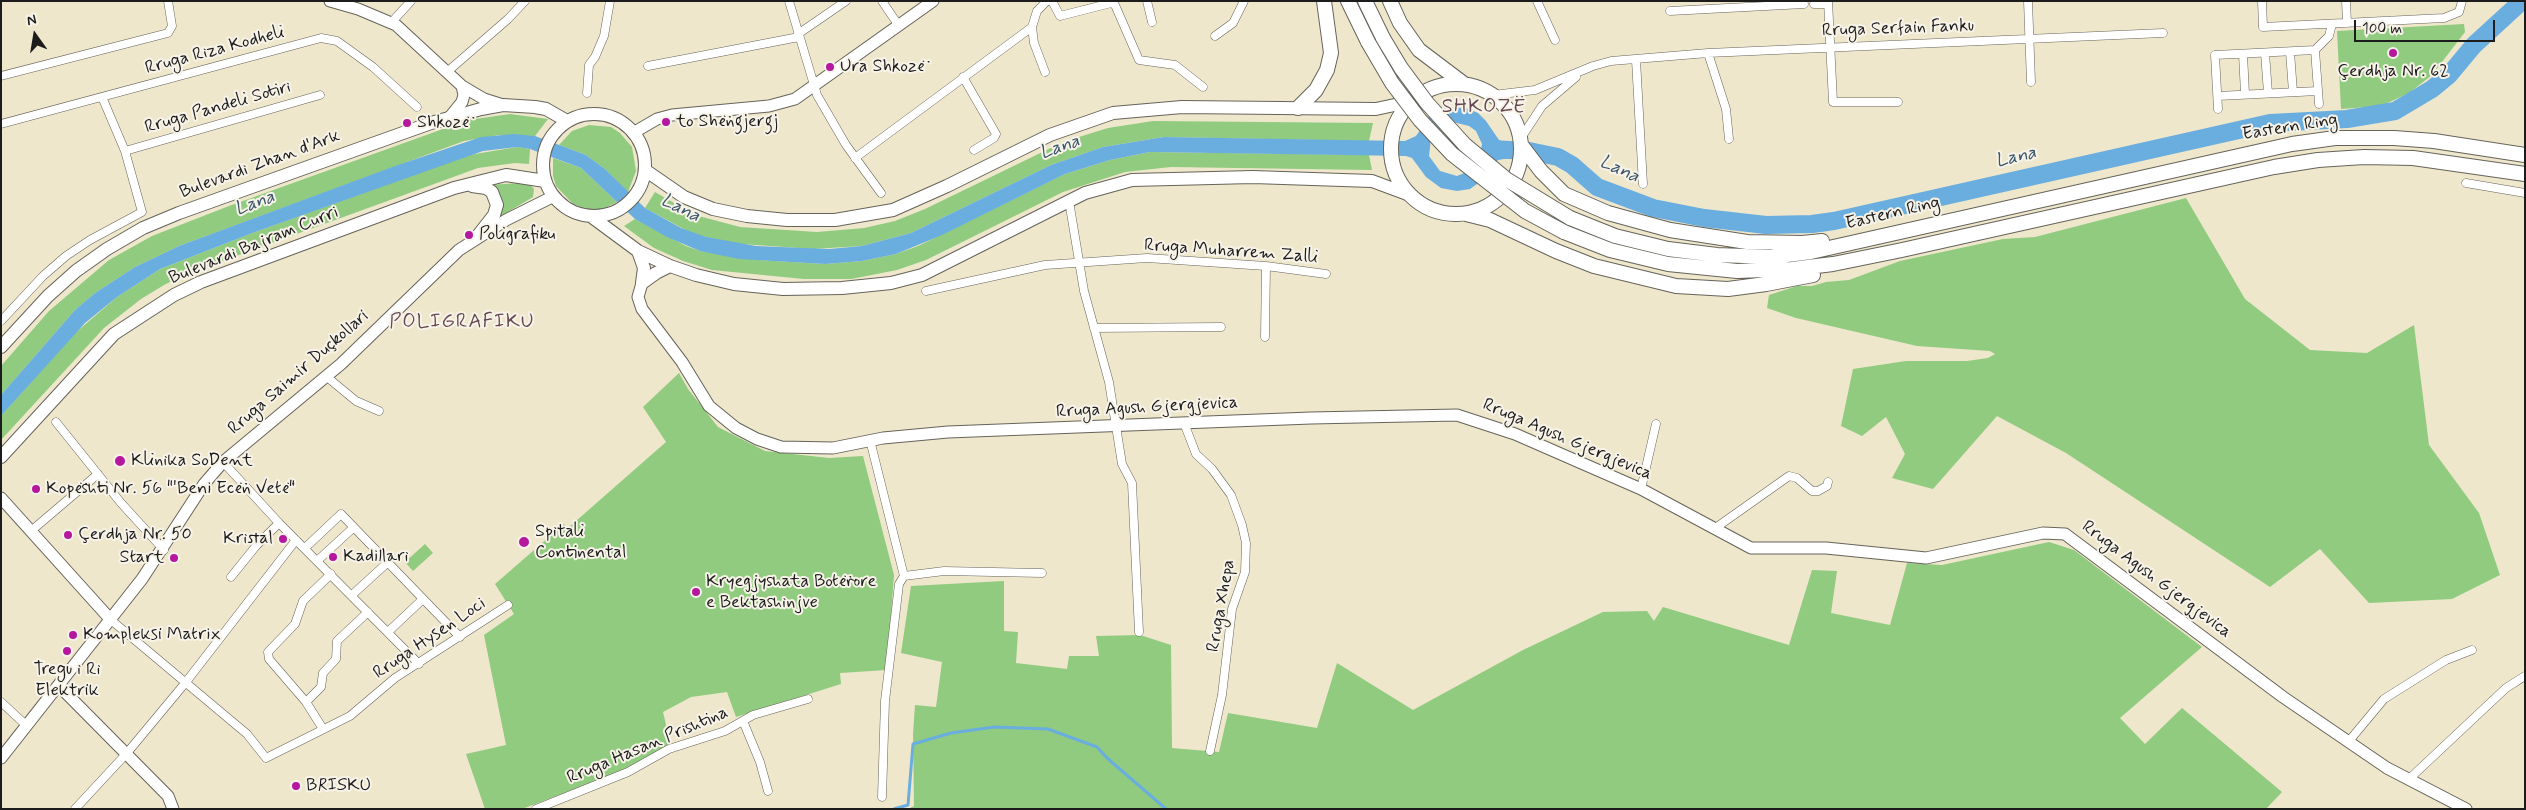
<!DOCTYPE html>
<meta charset="utf-8">
<style>
body{margin:0}
#map{position:relative;width:2526px;height:810px;overflow:hidden;background:#eee7cc;font-family:Mynerve,sans-serif}
canvas{display:block}
.frame{position:absolute;inset:0;border:2px solid #1c1c1c;pointer-events:none}
.north{position:absolute;left:10px;top:10px;width:50px;height:50px;-webkit-text-stroke:4px #f7f3e8;paint-order:stroke;rotate:347deg;font-size:14px;font-weight:700;line-height:20px;text-align:center;color:#1c1c1c}
.north::after{content:'';display:block;margin:auto;width:18px;height:22px;background:#1c1c1c;clip-path:polygon(50% 0,100% 100%,50% 72%,0 100%)}
.scale{position:absolute;left:2354px;top:20px;width:141px;height:22px;box-sizing:border-box;border:2px solid #1c1c1c;border-top:0;padding-left:6px;font-size:15px;line-height:18px;white-space:nowrap;color:#1c1c1c;-webkit-text-stroke:4px #f7f3e8;paint-order:stroke}
</style>
<div id="map">
<canvas width="2526" height="810"></canvas>
<div class="frame"></div>
<div class="north">N</div>
<div class="scale">100 m</div>
</div>
<script>
const ctx = document.querySelector('canvas').getContext('2d');
ctx.lineJoin = 'round';
function paint(path, color) { ctx.fillStyle = color; ctx.fill(path, 'evenodd'); }
const toPath = rows => new Path2D(rows.map(r => 'M' + r).join(''));
function stroke(path, color, width, dash) { ctx.strokeStyle = color; ctx.lineWidth = width; ctx.lineCap = dash ? 'butt' : 'round'; ctx.setLineDash(dash || []); ctx.stroke(path); }
function drawText(font, color, halo, rows, align = 'center') {
  ctx.font = font + ' Mynerve,sans-serif'; ctx.lineWidth = 4; ctx.setLineDash([]); ctx.textBaseline = 'middle'; ctx.strokeStyle = halo; ctx.fillStyle = color; for (const [text, x, y, turn = 0] of rows) {
    ctx.save(); ctx.translate(x, y); ctx.rotate((+turn || 0) * Math.PI / 180); ctx.textAlign = isNaN(turn) ? turn : align; if (halo) ctx.strokeText(text, 0, 0); ctx.fillText(text, 0, 0); ctx.restore();
  }
}
const green = toPath([
 [2464,24,2465,32,2432,75,2409,93,2381,106,2341,109,2337,31],
 [510,114,548,119,535,136,499,135,464,141,179,246,135,267,95,293,75,310,1,395,1,366,49,311,109,260,152,236,229,206,468,120],
 [1153,121,1373,123,1369,141,1164,137,1103,147,1051,165,911,233,862,246,813,249,727,243,691,233,645,208,655,192,695,215,740,227,817,232,864,228,895,221,925,209,1063,142,1108,128],
 [589,125,611,127,620,133,632,147,636,171,628,192,605,169,586,155,559,145,572,131],
 [517,147,530,149,529,164,515,163,478,168,184,275,164,285,141,299,104,328,1,440,1,416,74,334,117,297,160,269,255,232,469,155],
 [1150,152,1369,155,1372,170,1171,167,1125,172,1063,192,926,260,897,270,851,279,804,279,712,270,683,261,654,248,624,226,635,219,686,246,700,251,758,260,825,264,862,261,896,254,918,246,1065,174,1110,160],
 [553,158,581,168,617,202,603,209,593,210,582,208,572,203,556,186,553,176],
 [519,183,529,183,534,189,533,197,496,219,489,185],
 [2186,198,2245,299,2310,350,2367,353,2414,325,2429,445,2479,513,2500,575,2452,599,2369,603,2320,549,2270,587,2066,453,1997,416,1933,489,1892,478,1905,454,1886,417,1862,436,1841,426,1853,369,1906,361,1967,361,1988,358,1995,354,1990,351,1917,346,1796,318,1767,308,1769,295,1797,286,1812,286,1826,282,1849,280,1900,261,2003,239,2035,237],
 [679,373,688,389,718,427,765,451,829,458,863,456,894,575,887,670,840,673,841,684,736,717,727,692,691,697,663,712,671,746,617,773,522,809,485,809,466,754,506,745,484,635,514,614,495,584,564,524,568,528,666,442,643,407],
 [2049,542,2074,550,2202,647,2120,718,2145,744,2182,708,2282,792,2266,809,908,809,914,806,913,734,915,705,936,707,942,662,901,653,911,586,1004,581,1004,631,1018,632,1016,663,1067,669,1069,656,1099,656,1096,636,1140,635,1171,645,1172,748,1219,752,1228,713,1317,728,1337,663,1413,710,1523,650,1603,612,1647,611,1654,621,1663,607,1789,645,1812,570,1837,571,1831,613,1890,625,1907,563,1942,565],
 [425,544,433,553,413,571,405,562]
]);
const water = toPath([
 [1447,107,1466,108,1478,113,1486,121,1499,140,1510,144,1510,158,1498,160,1484,179,1470,189,1457,191,1441,188,1426,177,1412,158,1406,156,1150,152,1110,160,1065,174,942,235,896,254,862,261,825,264,739,259,700,251,667,237,635,219,581,168,530,149,517,147,483,151,255,232,160,269,117,297,85,323,1,416,1,395,75,310,95,293,135,267,179,246,395,166,481,137,514,134,535,136,586,155,605,169,645,208,681,228,706,237,756,246,829,249,862,246,911,233,1051,165,1103,147,1164,137,1405,141,1416,136,1429,117],
 [1453,122,1469,126,1476,131,1483,146,1482,155,1474,169,1457,176,1440,171,1429,156,1431,138,1436,131]
]);
const stream = toPath([
 [894,809,908,805,913,744,951,733,994,727,1048,729,1097,747,1107,758,1166,809]
]);
const river = toPath([
 [1490,149,1529,151,1558,157,1572,165,1597,187,1653,208,1704,218,1766,225,1812,224,1834,221,2270,123,2347,119,2395,111,2432,89,2449,75,2474,45,2522,1]
]);
const street = toPath([
 [789,1,817,95,846,145,881,193],
 [882,1,899,26],
 [1052,1,1060,16,1111,3,1115,5,1139,60,1175,65,1203,87],
 [1147,1,1152,22],
 [1537,1,1555,40],
 [1828,1,1833,102,1898,102],
 [2028,1,2031,82],
 [2262,1,2263,27,2444,18,2459,12,2462,1],
 [2346,1,2347,23],
 [1814,4,1828,4],
 [1670,11,1804,4],
 [391,23,411,1],
 [1032,27,1034,43,1045,72],
 [798,34,846,1],
 [1215,36,1233,23,1244,1],
 [2315,50,2319,104],
 [2290,52,2293,92],
 [1708,53,1726,109,1729,139],
 [2265,53,2268,93],
 [2243,54,2245,94],
 [1636,60,1643,184],
 [648,66,799,37],
 [447,72,508,19,525,1],
 [1,76,168,33,172,26,168,1],
 [963,77,996,134,994,138,974,150],
 [587,93,589,65,595,57,604,36,610,1],
 [1493,95,1535,90,1593,66,1611,61,1708,53,2163,33],
 [2218,96,2318,91],
 [2218,109,2215,55,2315,50,2329,36,2332,24],
 [1,124,321,38,337,41,373,67,417,107],
 [1521,138,1542,106,1576,77],
 [125,151,320,95],
 [855,158,1028,30,1032,27,1037,11,1047,1],
 [2466,183,2525,193],
 [1069,201,1084,291,1109,382,1122,464,1132,483,1139,632],
 [926,291,1045,265,1147,258,1266,266,1326,274],
 [1,321,43,276,66,256,90,240,142,212,125,151,102,97],
 [1094,328,1221,327],
 [1265,337,1266,266],
 [327,377,356,401,379,411],
 [56,422,121,503,164,550],
 [1184,423,1196,454,1212,469,1231,495,1242,525,1246,543,1245,572,1232,609,1222,695,1210,751],
 [870,440,904,576,899,584,885,701,882,797],
 [223,462,279,523,419,664],
 [1641,489,1656,424],
 [1714,529,1789,476,1797,478,1812,491,1818,491,1827,486,1828,482],
 [31,531,98,474],
 [305,548,341,514,460,637],
 [317,561,353,528],
 [904,576,944,571,1042,573],
 [231,577,256,546,279,523],
 [352,595,387,563],
 [111,620,247,734,266,758,350,716,395,678,508,605],
 [388,632,423,599],
 [1,702,27,726],
 [306,702,321,687,323,673,336,659,337,641,368,612],
 [743,721,760,762,768,791],
 [323,729,306,702,269,659,268,652,295,624,303,601,331,574],
 [2349,741,2384,699,2446,660,2472,650],
 [2408,780,2506,688,2525,676],
 [75,809,127,753,186,682,296,540],
 [536,809,628,772,669,749,725,731,753,715,808,699]
]);
const secondary = toPath([
 [330,1,358,9,396,25,462,86,484,99,503,105],
 [449,118,462,102,464,95,462,86],
 [633,133,657,119,672,115,769,106,795,99,933,1],
 [642,283,638,297,642,309,682,362,709,406,736,428,757,439,781,447,833,448,883,438,948,432,1311,418,1457,415,1515,434,1641,489,1751,548,1826,548,1926,558,2043,533,2065,534,2283,697,2387,768,2466,809],
 [1,498,111,620],
 [59,686,168,796,173,809],
 [1,758,142,579,204,484,223,462,341,364,459,250,506,220,552,197]
]);
const primary = toPath([
 '543 165a51 51 0 1 1 102 0a51 51 0 1 1-102 0Z',
 [645,170,684,197,713,209,747,216,787,220,835,220,893,210,947,186,1050,135,1113,113,1182,107,1376,109,1399,104,1414,97],
 [472,186,486,188,492,192,497,205,494,215,476,238],
 [592,217,638,251,670,266,696,275,734,284,783,289,842,288,891,283,922,275,1085,193,1132,180,1253,177,1372,181,1407,194],
 [638,251,644,268,642,283],
 [642,283,656,273,670,266],
 [1,347,48,296,76,271,107,249,143,228,179,213,431,123,481,109,503,105,535,107,546,109,567,121],
 [1,457,114,334,174,295,201,282,454,188,506,175,545,181]
]);
const highway = toPath([
 [1348,1,1368,42],
 [1365,1,1383,38],
 [1390,1,1400,23,1419,50,1464,84],
 '1391 149a65 65 0 1 1 130 0a65 65 0 1 1-130 0Z',
 [1298,108,1316,90,1327,70,1331,53,1324,1],
 [1522,146,1541,171,1564,194,1608,213,1670,230,1747,242,1802,243,1822,241],
 [1466,214,1490,220,1556,251,1594,266,1676,286,1728,289,1766,284,1813,275],
 [1570,218,1615,236,1668,249,1717,255,1771,257,1811,252,2292,144,2335,138,2394,138,2434,141,2525,155],
 [1564,232,1610,250,1668,264,1737,271,1792,269,1833,264,1902,250,2274,167,2318,160,2364,157,2413,158,2525,174]
]);
const highwayBridge = toPath([
 [1383,38,1401,68,1427,103,1465,145,1506,179,1570,218],
 [1368,42,1392,83,1420,120,1452,154,1525,211,1564,232]
]);
const markers = [
 [2393,53,5,"#b5179e"],
 [830,67,5,"#b5179e"],
 [666,122,5,"#b5179e"],
 [407,123,5,"#b5179e"],
 [469,235,5,"#b5179e"],
 [120,461,6,"#b5179e"],
 [36,489,5,"#b5179e"],
 [68,535,5,"#b5179e"],
 [283,539,5,"#b5179e"],
 [524,542,6,"#b5179e"],
 [333,557,5,"#b5179e"],
 [174,558,5,"#b5179e"],
 [696,592,5,"#b5179e"],
 [73,635,5,"#b5179e"],
 [67,651,5,"#b5179e"],
 [296,786,5,"#b5179e"]
];
const streetNames = [
 ["Rruga Serfain Fanku",1898,29,-2],
 ["Rruga Riza Kodheli",215,51,-15],
 ["Rruga Pandeli Sotiri",218,108,-16],
 ["Eastern Ring",2290,128,-9],
 ["Bulevardi Zhan d'Ark",260,165,-20],
 ["Eastern Ring",1893,214,-13],
 ["Bulevardi Bajram Curri",254,246,-22],
 ["Rruga Muharrem Zalli",1231,252,4],
 ["Rruga Saimir Duçkollari",299,373,-41],
 ["Rruga Agush Gjergjevica",1147,408,-3],
 ["Rruga Agush Gjergjevica",1567,440,23],
 ["Rruga Agush Gjergjevica",2156,580,37],
 ["Rruga Xhepa",1222,606,-80],
 ["Rruga Hysen Loci",430,639,-34],
 ["Rruga Hasan Prishtina",648,746,-23]
];
const poiNames = [
 ["Ura Shkozë",840,67],
 ["Çerdhja Nr. 62",2393,72,"center"],
 ["to Shëngjergj",676,122],
 ["Shkozë",417,123],
 ["Poligrafiku",479,235],
 ["Klinika SoDent",131,461],
 ["Kopështi Nr. 56 \"'Beni Ecën Vetë\"",46,489],
 ["Spitali",535,532],
 ["Continental",535,553],
 ["Çerdhja Nr. 50",78,535],
 ["Kristal",273,539,"right"],
 ["Kadillari",343,557],
 ["Start",164,558,"right"],
 ["Kryegjyshata Botërore",706,582],
 ["e Bektashinjve",706,603],
 ["Kompleksi Matrix",83,635],
 ["Tregu i Ri",67,670,"center"],
 ["Elektrik",67,691,"center"],
 ["BRISKU",306,786]
];
const waterNames = [
 ["Lana",1060,148,-19],
 ["Lana",2016,158,-13],
 ["Lana",1619,170,25],
 ["Lana",255,204,-20],
 ["Lana",680,209,27]
];
const quarterNames = [
 ["SHKOZË",1484,108],
 ["POLIGRAFIKU",462,323]
];
paint(green, '#90cb7f');
paint(water, '#6aaddf');
stroke(stream, '#6aaddf', 3);
stroke(river, '#6aaddf', 18);
stroke(street, '#66635a', 9);
stroke(secondary, '#66635a', 13);
stroke(primary, '#66635a', 14);
stroke(highway, '#66635a', 16);
stroke(street, '#fff', 8);
stroke(secondary, '#fff', 11);
stroke(primary, '#fff', 12);
stroke(highway, '#fff', 14);
stroke(highwayBridge, '#66635a', 16, []);
stroke(highwayBridge, '#fff', 14);
for (const [x, y, r, color] of markers) { const dot = new Path2D(); dot.arc(x, y, r, 0, 2 * Math.PI); ctx.fillStyle = color; ctx.fill(dot); stroke(dot, '#f7f3e8', 2); }
drawText('18px', '#1c1c1c', '#f7f3e8', streetNames);
drawText('18px', '#1c1c1c', '#f7f3e8', poiNames, 'left');
drawText('italic 19px', '#3b566a', '#f7f3e8', waterNames);
ctx.letterSpacing = '1px';
drawText('20px', '#654852', '#f7f3e8', quarterNames);
ctx.letterSpacing = '0px';
</script>
